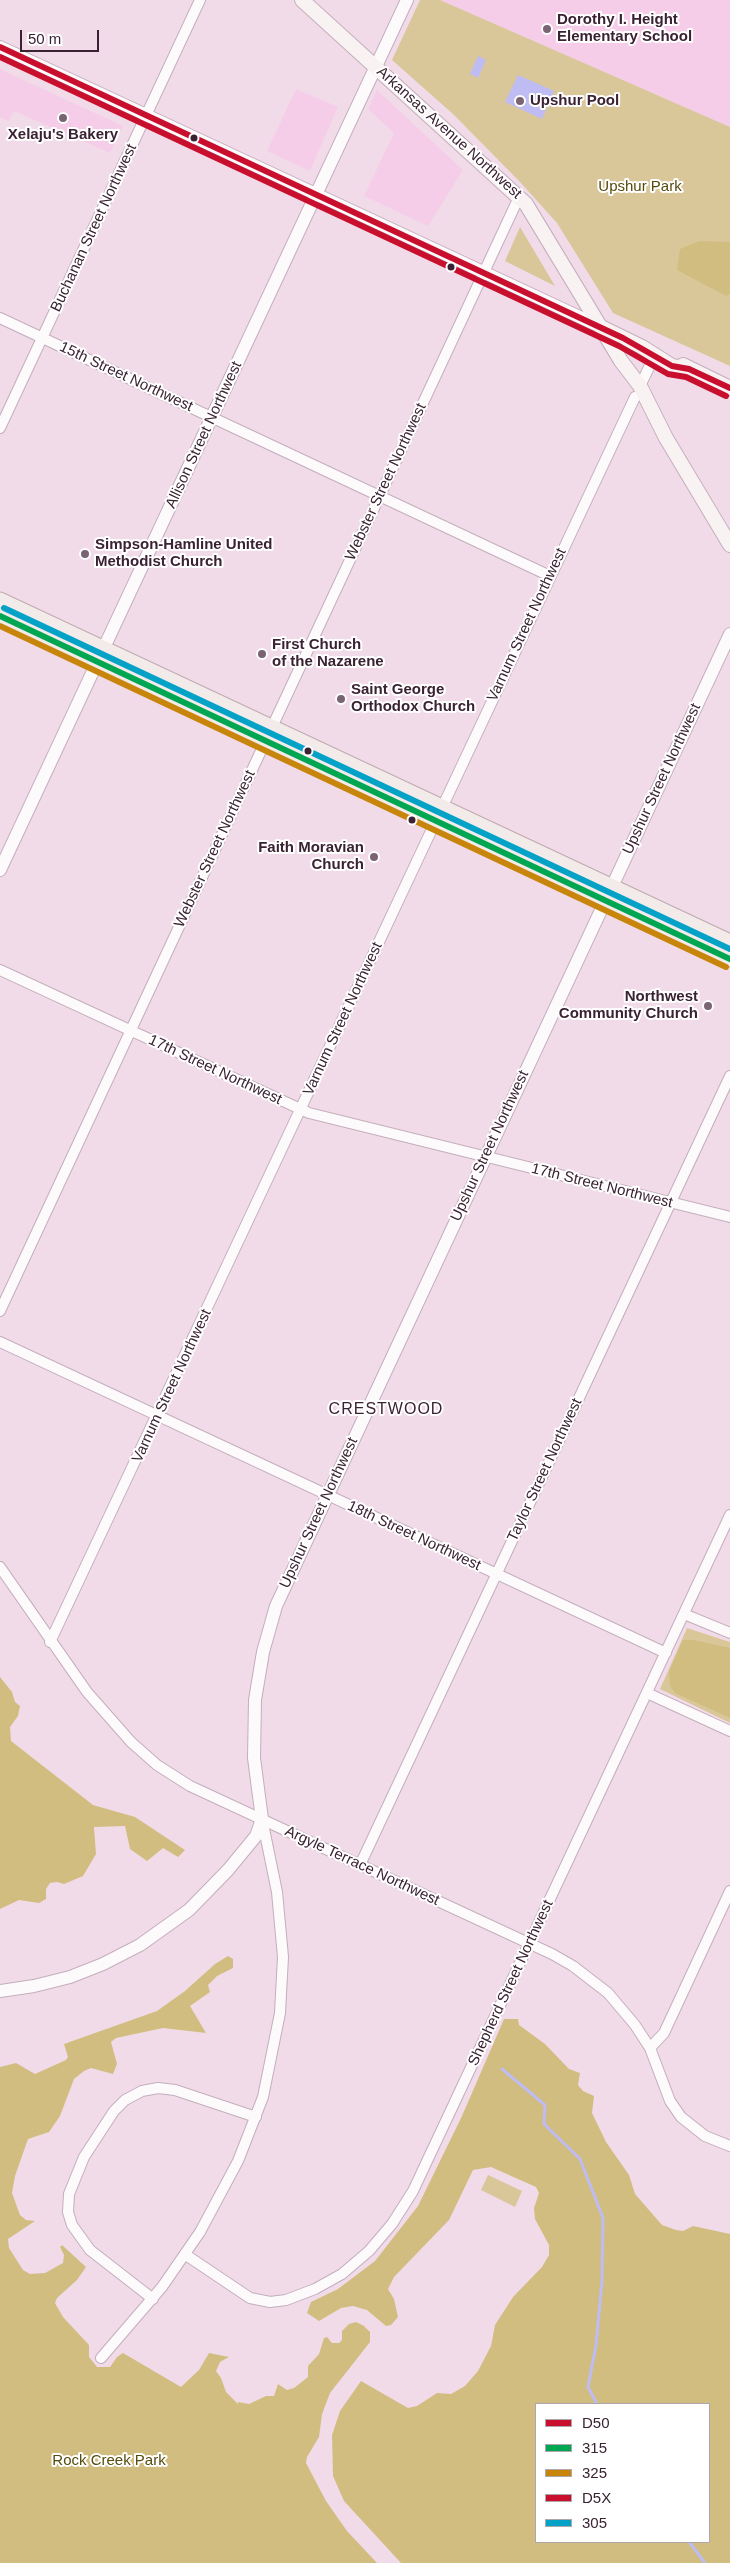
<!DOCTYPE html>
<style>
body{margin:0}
#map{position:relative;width:730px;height:2563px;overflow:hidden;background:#f1dbe9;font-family:Helvetica,sans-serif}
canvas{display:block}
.legend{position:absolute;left:535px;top:2403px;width:175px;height:140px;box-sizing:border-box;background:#fff;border:1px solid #b0a7ad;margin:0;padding:6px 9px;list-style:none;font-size:15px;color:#3a2232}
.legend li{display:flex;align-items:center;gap:10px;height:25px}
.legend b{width:25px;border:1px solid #b0a7ad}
.scale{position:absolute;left:20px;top:30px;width:79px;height:22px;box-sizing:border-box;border:2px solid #3a2232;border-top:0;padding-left:6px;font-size:15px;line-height:18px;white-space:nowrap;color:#3a2232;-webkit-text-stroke:4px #fff;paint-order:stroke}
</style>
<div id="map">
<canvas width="730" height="2563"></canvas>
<ul class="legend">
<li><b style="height:6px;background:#c8102e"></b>D50</li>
<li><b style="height:6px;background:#00a651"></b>315</li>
<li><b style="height:6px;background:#c8850c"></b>325</li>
<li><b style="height:6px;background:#c8102e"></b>D5X</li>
<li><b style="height:6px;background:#03a2c6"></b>305</li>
</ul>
<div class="scale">50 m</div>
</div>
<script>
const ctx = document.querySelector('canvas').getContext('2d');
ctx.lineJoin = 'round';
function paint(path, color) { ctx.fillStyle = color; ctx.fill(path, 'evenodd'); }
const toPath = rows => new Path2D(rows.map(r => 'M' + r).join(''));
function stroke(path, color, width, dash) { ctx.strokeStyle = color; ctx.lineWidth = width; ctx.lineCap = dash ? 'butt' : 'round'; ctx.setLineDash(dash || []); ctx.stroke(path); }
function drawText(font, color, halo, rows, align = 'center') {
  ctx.font = font + ' Helvetica,sans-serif'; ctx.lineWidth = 4; ctx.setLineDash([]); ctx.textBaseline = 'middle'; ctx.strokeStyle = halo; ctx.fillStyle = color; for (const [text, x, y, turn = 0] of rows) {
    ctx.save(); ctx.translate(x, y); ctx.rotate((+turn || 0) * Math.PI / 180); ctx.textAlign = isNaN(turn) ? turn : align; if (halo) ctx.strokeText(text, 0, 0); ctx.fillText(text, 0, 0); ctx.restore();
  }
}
const built = toPath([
 [440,0,730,0,730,127,574,59],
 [0,69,123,126,110,153,14,111,9,121,0,117],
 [296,89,338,107,310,171,267,151],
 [377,90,463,170,428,226,364,196,394,133,368,109]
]);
const green = toPath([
 [420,0,440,0,730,127,730,366,613,313,557,223,520,182,453,114,392,60],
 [520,227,555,286,505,261],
 [687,1628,730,1642,730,1723,660,1689],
 [488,2175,522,2191,515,2207,481,2190]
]);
const forest = toPath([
 [699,241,730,242,730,294,726,296,677,270,680,249],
 [683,1640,693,1640,730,1648,730,1718,675,1693,670,1685,669,1672],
 [0,1677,12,1692,15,1702,20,1706,18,1716,10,1727,11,1741,93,1805,135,1817,185,1850,178,1857,163,1848,147,1861,130,1849,125,1826,94,1827,96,1854,83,1876,64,1884,57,1882,50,1883,46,1889,46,1899,39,1903,19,1900,0,1909],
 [228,1956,233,1959,233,1968,217,1976,208,1985,210,1992,190,2006,206,2033,163,2028,116,2038,111,2042,117,2064,113,2074,91,2068,84,2071,74,2079,60,2116,49,2132,28,2139,15,2176,12,2193,20,2215,26,2220,35,2221,8,2239,9,2248,23,2270,30,2274,45,2273,63,2263,64,2255,60,2247,62,2245,86,2267,77,2280,57,2298,55,2303,63,2317,89,2345,89,2357,97,2367,110,2367,117,2357,123,2353,181,2387,199,2370,209,2353,229,2357,220,2362,216,2371,221,2378,226,2392,238,2404,238,2402,249,2404,266,2396,274,2396,278,2384,287,2390,294,2388,308,2377,308,2366,319,2354,324,2338,327,2337,332,2343,339,2343,342,2340,342,2331,349,2324,356,2322,364,2326,370,2332,370,2342,330,2393,322,2414,319,2437,307,2457,306,2463,326,2501,347,2531,377,2563,0,2563,0,2067,16,2063,35,2074,66,2060,68,2057,64,2044,157,2011,185,1991,215,1964],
 [504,2019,518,2019,519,2025,545,2044,569,2069,580,2073,578,2085,583,2091,594,2096,592,2113,606,2142,629,2175,635,2194,662,2225,676,2230,683,2231,693,2226,730,2234,730,2563,401,2563,344,2501,333,2476,332,2435,340,2411,361,2381,408,2408,417,2406,437,2393,451,2394,465,2386,478,2371,491,2346,495,2325,513,2297,542,2267,549,2255,549,2245,535,2219,534,2208,539,2193,536,2187,491,2167,473,2170,449,2220,394,2277,388,2289,394,2299,398,2317,391,2325,386,2326,367,2310,353,2306,341,2308,319,2321,307,2313,311,2302,338,2289,375,2261,418,2206,462,2116],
 [536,2404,709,2404,709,2542,536,2542]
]);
const water = toPath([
 [478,56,486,60,478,78,470,74],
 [518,75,554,91,542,119,505,102]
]);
const stream = toPath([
 [502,2069,545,2105,544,2124,580,2159,603,2218,602,2281,596,2345,588,2387,597,2404],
 [689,2542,705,2563]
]);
const minor = toPath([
 [0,318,550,576],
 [640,386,654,357],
 [0,428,200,0],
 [0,970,309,1113,730,1217],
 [0,1311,519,197],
 [0,1342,666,1653],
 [0,1567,87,1692,131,1742,157,1765,190,1786,552,1954,573,1966,608,1993,635,2025,650,2048,670,2101,681,2117,705,2136,730,2146],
 [684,1614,730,1633],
 [50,1642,635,397],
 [647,1693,730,1731],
 [360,1865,730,1076],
 [650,2048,664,2033,730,1891],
 [186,2255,250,2298,270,2302,286,2300,315,2289,342,2274,369,2251,392,2224,413,2191,730,1515],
 [153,2299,90,2250,72,2225,68,2212,69,2194,84,2157,114,2111,125,2100,142,2091,158,2088,175,2090,256,2117],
 [101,2358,162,2287,200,2232,238,2161,263,2097,280,2013,283,1957,277,1892,262,1819]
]);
const tertiary = toPath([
 [0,47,601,327],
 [0,870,407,0],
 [0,1991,34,1986,70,1977,103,1964,140,1945,189,1910,228,1870,256,1836,262,1819,254,1758,255,1700,263,1652,276,1606,730,634]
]);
const secondary = toPath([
 [302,0,526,204,621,361,640,386,666,438,730,545],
 [601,327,642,347,672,366,689,369],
 [683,365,730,388]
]);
const primary = toPath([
 [0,600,730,942],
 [0,616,730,959]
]);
const bus1 = toPath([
 [0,47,623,338,672,366,689,369,730,388]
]);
const bus2 = toPath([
 [0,616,730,959]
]);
const bus3 = toPath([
 [0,626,726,967]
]);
const bus4 = toPath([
 [0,57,619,346,668,374,686,377,726,396]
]);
const bus5 = toPath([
 [4,608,730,949]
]);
const markers = [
 [547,29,5,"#7a6372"],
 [520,101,5,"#7a6372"],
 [63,118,5,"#7a6372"],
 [194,138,4.5,"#3a2232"],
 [451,267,4.5,"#3a2232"],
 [85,554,5,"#7a6372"],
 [262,654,5,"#7a6372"],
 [341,699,5,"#7a6372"],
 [308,751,4.5,"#3a2232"],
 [412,820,4.5,"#3a2232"],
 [374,857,5,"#7a6372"],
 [708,1006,5,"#7a6372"]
];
const poiNames = [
 ["Dorothy I. Height",557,20],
 ["Elementary School",557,37],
 ["Upshur Pool",530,101],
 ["Xelaju's Bakery",63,135,"center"],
 ["Simpson-Hamline United",95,545],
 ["Methodist Church",95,562],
 ["First Church",272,645],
 ["of the Nazarene",272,662],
 ["Saint George",351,690],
 ["Orthodox Church",351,707],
 ["Faith Moravian",364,848,"right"],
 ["Church",364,865,"right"],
 ["Northwest",698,997,"right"],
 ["Community Church",698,1014,"right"]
];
const streetNames = [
 ["Arkansas Avenue Northwest",449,133,42],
 ["Buchanan Street Northwest",94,228,-65],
 ["15th Street Northwest",126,377,25],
 ["Allison Street Northwest",204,435,-65],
 ["Webster Street Northwest",386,482,-65],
 ["Varnum Street Northwest",527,625,-65],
 ["Upshur Street Northwest",662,779,-65],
 ["Webster Street Northwest",215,849,-65],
 ["Varnum Street Northwest",343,1019,-65],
 ["17th Street Northwest",215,1070,25],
 ["Upshur Street Northwest",490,1146,-65],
 ["17th Street Northwest",602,1186,14],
 ["Varnum Street Northwest",172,1386,-65],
 ["Taylor Street Northwest",545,1470,-65],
 ["Upshur Street Northwest",319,1513,-65],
 ["18th Street Northwest",414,1536,25],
 ["Argyle Terrace Northwest",362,1866,25],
 ["Shepherd Street Northwest",511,1983,-65]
];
const parkNames = [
 ["Upshur Park",640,187],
 ["Rock Creek Park",109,2461]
];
const neighbourhoodNames = [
 ["CRESTWOOD",386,1410]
];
paint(built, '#f6cde8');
paint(green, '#d9c79a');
paint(forest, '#d1bd80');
paint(water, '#bebcf2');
stroke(stream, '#bebcf2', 3);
stroke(minor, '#c4aebc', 12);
stroke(tertiary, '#c4aebc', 14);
stroke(secondary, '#c4aebc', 16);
stroke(primary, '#c0abaf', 17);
stroke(minor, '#fdfafc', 10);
stroke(tertiary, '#fdfafc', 12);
stroke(secondary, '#f8f2f3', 14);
stroke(primary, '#f3eaea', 15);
stroke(bus1, '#c8102e', 6);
stroke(bus2, '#00a651', 6);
stroke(bus3, '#c8850c', 6);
stroke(bus4, '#c8102e', 6);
stroke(bus5, '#03a2c6', 6);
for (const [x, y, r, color] of markers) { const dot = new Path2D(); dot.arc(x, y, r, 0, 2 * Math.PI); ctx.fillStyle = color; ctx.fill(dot); stroke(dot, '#fff', 2); }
drawText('bold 15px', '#3a2232', '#fff', poiNames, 'left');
drawText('15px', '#3a2232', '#fff', streetNames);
drawText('15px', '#554b0b', '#fff', parkNames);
ctx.letterSpacing = '1px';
drawText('16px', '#3a2232', '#fff', neighbourhoodNames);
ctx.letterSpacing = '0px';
</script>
